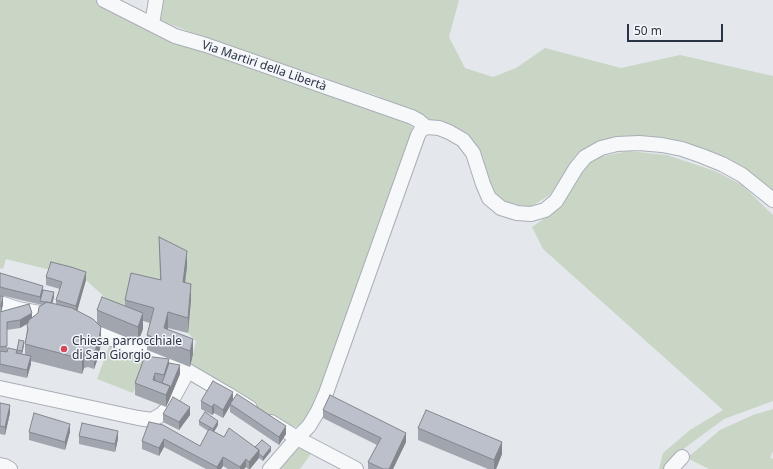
<!DOCTYPE html>
<meta charset="utf-8">
<style>
body{margin:0}
#map{position:relative;width:773px;height:469px;overflow:hidden;background:#e4e7ec;font-family:"Noto Sans",sans-serif}
canvas{display:block}
.scale{position:absolute;left:627px;top:24px;width:96px;height:18px;box-sizing:border-box;border:2px solid #2b3445;border-top:0;padding-left:5px;font-size:12px;line-height:14px;white-space:nowrap;color:#2b3445;-webkit-text-stroke:3px #f4f6f9;paint-order:stroke}
</style>
<div id="map">
<canvas width="773" height="469"></canvas>
<div class="scale">50 m</div>
</div>
<script>
const ctx = document.querySelector('canvas').getContext('2d');
ctx.lineJoin = 'round';
function paint(path, color) { ctx.fillStyle = color; ctx.fill(path, 'evenodd'); }
const toPath = rows => new Path2D(rows.map(r => 'M' + r).join(''));
function stroke(path, color, width, dash) { ctx.strokeStyle = color; ctx.lineWidth = width; ctx.lineCap = dash ? 'butt' : 'round'; ctx.setLineDash(dash || []); ctx.stroke(path); }
function drawText(font, color, halo, rows, align = 'center') {
  ctx.font = font + ' "Noto Sans",sans-serif'; ctx.lineWidth = 3; ctx.setLineDash([]); ctx.textBaseline = 'middle'; ctx.strokeStyle = halo; ctx.fillStyle = color; for (const [text, x, y, turn = 0] of rows) {
    ctx.save(); ctx.translate(x, y); ctx.rotate((+turn || 0) * Math.PI / 180); ctx.textAlign = isNaN(turn) ? turn : align; if (halo) ctx.strokeText(text, 0, 0); ctx.fillText(text, 0, 0); ctx.restore();
  }
}
const green = toPath([
 [0,0,95,0,164,39,402,119,413,128,414,137,314,410,306,421,289,430,190,367,196,341,188,333,161,295,125,316,86,280,71,275,6,259,3,269,0,268],
 [159,0,459,0,449,37,465,68,493,77,516,68,545,48,621,68,680,55,773,76,773,196,653,139,573,162,550,195,530,207,506,204,494,191,485,174,475,143,459,132,413,114,388,106,378,96,334,82,318,75,292,71,157,19],
 [628,151,667,155,715,171,742,185,773,215,773,401,724,419,678,453,664,469,659,469,663,453,690,430,723,410,543,249,532,227,561,207,580,170,599,157],
 [110,344,145,362,144,367,133,393,97,379],
 [773,409,773,451,770,458,773,459,773,469,709,469,687,458,720,430,753,415],
 [302,444,313,451,300,469,280,469]
]);
const minor = toPath([
 [104,0,175,36,206,45,412,117,419,121,426,127],
 [152,24,156,0],
 [426,127,439,128,449,132,463,140,473,153,483,184,489,198,501,208,517,213,531,214,545,210,556,201,576,168,585,157,601,148,617,144,639,143,662,145,682,149,702,156,722,164,742,175,773,200],
 [0,303,18,309,56,316],
 [84,327,188,371,229,395,250,408],
 [0,388,138,418,152,420,162,414,167,409,188,371],
 [271,422,297,438,356,469],
 [0,465,5,466,10,469],
 [270,469,297,438,309,426,318,411,326,393,418,135,421,130,426,127],
 [671,469,682,457]
]);
const wall = toPath([
 [159,237,187,266,185,283,191,299,188,333,168,328,168,330,193,354,190,367,147,350,147,335,150,323,143,321,143,329,138,342,101,327,101,342,99,355,94,369,88,367,84,368,82,374,31,361,31,364,27,378,0,372,0,296,3,304,1,312,32,318,38,313,42,305,0,295,0,273,43,290,54,297,52,304,56,305,56,300,60,289,46,285,46,277,86,280,77,311,97,323,97,310,125,306,125,300,160,280],
 [28,323,25,344,25,355,22,354,24,345,17,350,7,351,7,330,20,328],
 [169,363,180,374,170,398,166,407,135,395,135,383],
 [233,399,286,434,279,445,230,412,230,406,223,418,214,413,212,415,201,409,201,401],
 [0,403,10,413,5,435,0,434],
 [323,410,406,442,393,469,368,469,368,462,377,445,323,418],
 [163,414,190,415,179,430,163,422],
 [199,421,218,425,214,432,224,437,255,447,271,451,263,461,259,458,250,469,248,469,246,467,244,469,228,469,223,466,221,469,206,469,164,447,159,456,142,449,142,441,149,422,200,446,208,431,199,425],
 [418,428,502,454,496,469,488,469,418,440],
 [29,432,70,432,65,450,29,440],
 [79,436,118,439,115,452,79,444]
]);
const shadedWall = toPath([
 [187,251,187,266,183,298,183,282],
 [86,272,86,280,76,315,76,306],
 [191,284,191,299,188,333,188,318],
 [43,286,43,294,40,301,40,297],
 [54,292,54,297,51,308,51,303],
 [3,296,3,304,1,314,1,306],
 [168,312,168,328,165,342,164,328],
 [32,313,32,321,20,328,20,320],
 [143,313,143,329,138,342,138,327],
 [101,327,101,342,99,355,94,369,94,354],
 [193,339,193,354,190,367,190,351],
 [24,341,24,345,22,355,22,351],
 [84,352,84,368,82,374,82,359],
 [31,356,31,364,27,378,27,370],
 [169,359,169,371,164,387,164,375],
 [180,365,180,374,170,398,170,389],
 [155,373,155,385,153,380],
 [170,386,170,398,166,407,166,395],
 [233,392,233,400,230,404,230,406,223,418,223,410],
 [214,404,214,413,212,415,212,407],
 [10,405,10,413,5,435,5,427],
 [190,407,190,415,179,430,179,422],
 [218,421,218,425,213,433,213,429],
 [70,424,70,432,65,450,65,442],
 [286,426,286,434,279,445,279,437],
 [118,431,118,439,115,452,115,444],
 [406,433,406,442,393,469,389,469],
 [164,439,164,447,159,456,159,448],
 [502,442,502,454,496,469,494,469,494,460],
 [271,447,271,451,263,461,263,457],
 [259,450,259,458,250,469,249,469,249,462],
 [223,457,223,466,221,469,217,469,217,467],
 [246,459,246,467,244,469,240,469,240,467]
]);
const building = toPath([
 [159,237,187,251,183,282,191,284,188,318,168,312,164,328,193,339,190,351,147,335,154,308,125,300,131,273,161,280,159,237],
 [51,262,71,267,86,272,76,306,56,300,62,282,46,277,51,262],
 [0,273,43,286,40,297,0,287,0,273],
 [43,290,54,292,51,303,40,301,43,290],
 [0,296,3,296,1,306,0,306,0,296],
 [102,297,143,313,138,327,97,310,102,297],
 [47,302,72,308,93,319,101,327,99,339,94,354,88,352,84,352,82,359,25,344,28,329,27,325,29,320,38,313,39,307,47,302],
 [29,304,32,313,20,320,7,322,7,346,0,347,0,312,29,304],
 [19,340,24,341,22,351,17,350,19,340],
 [8,348,17,350,16,353,31,356,27,370,0,364,0,351,7,352,8,348],
 [145,356,169,359,164,375,155,373,153,380,170,386,166,395,135,383,145,356],
 [169,363,180,365,170,389,170,386,162,383,169,363],
 [213,381,233,392,223,410,214,404,212,407,201,401,213,381],
 [237,394,286,426,279,437,230,404,237,394],
 [330,395,406,433,389,469,383,469,368,462,381,438,323,410,330,395],
 [173,397,190,407,179,422,163,414,173,397],
 [0,403,10,405,5,427,0,426,0,403],
 [426,410,502,442,494,460,418,428,426,410],
 [205,412,218,421,213,429,199,421,205,412],
 [34,413,70,424,65,442,29,432,34,413],
 [149,422,163,425,200,446,209,429,224,437,229,428,259,450,249,462,246,459,240,467,223,457,217,467,164,439,159,448,142,441,149,422],
 [82,423,118,431,115,444,79,436,82,423],
 [262,440,271,447,263,457,259,454,259,450,255,447,262,440]
]);
const markers = [
 [64,349,4,"#d1495b"]
];
const streetNames = [
 ["Via Martiri della Libertà",264,66,19]
];
const poiNames = [
 ["Chiesa parrocchiale",72,342],
 ["di San Giorgio",72,356]
];
paint(green, '#c9d6c5');
stroke(minor, '#a9aeb7', 16);
stroke(minor, '#f7f8fa', 14);
paint(wall, '#a1a5ae');
paint(shadedWall, '#83868d');
paint(building, '#bbc0ca');
stroke(building, '#83868d', 1);
for (const [x, y, r, color] of markers) { const dot = new Path2D(); dot.arc(x, y, r, 0, 2 * Math.PI); ctx.fillStyle = color; ctx.fill(dot); stroke(dot, '#f4f6f9', 1.5); }
drawText('12px', '#2b3445', '#f4f6f9', streetNames);
drawText('12px', '#2b3445', '#f4f6f9', poiNames, 'left');
</script>
